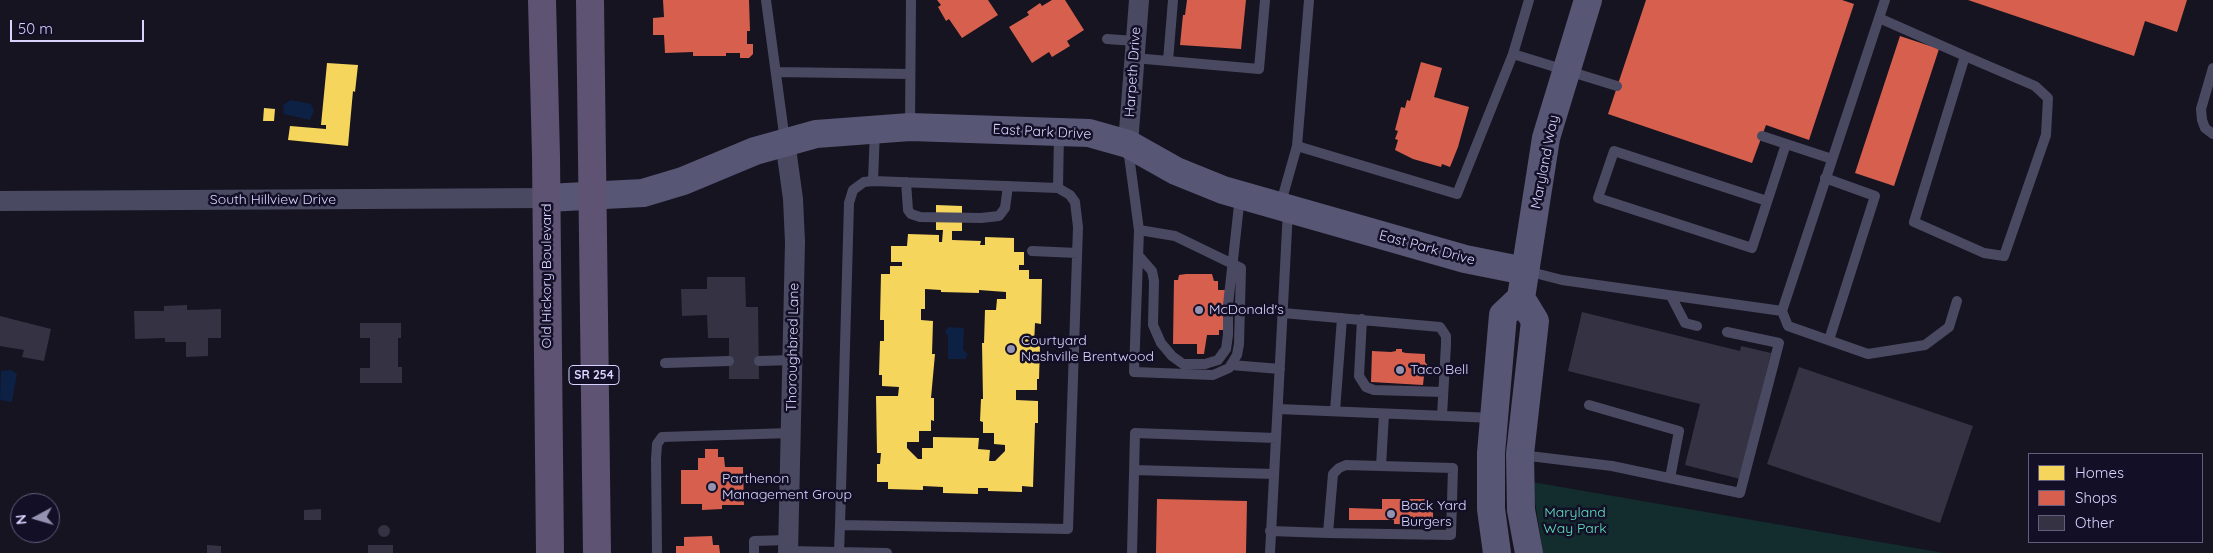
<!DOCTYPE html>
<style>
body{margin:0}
#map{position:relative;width:2213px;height:553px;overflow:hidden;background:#161421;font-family:Quicksand,sans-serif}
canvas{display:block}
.legend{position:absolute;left:2028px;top:453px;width:175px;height:90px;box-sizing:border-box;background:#130f26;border:1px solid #625e7d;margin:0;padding:6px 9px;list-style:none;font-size:15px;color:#d9d4ff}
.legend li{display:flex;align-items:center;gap:10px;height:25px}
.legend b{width:25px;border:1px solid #625e7d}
.north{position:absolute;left:10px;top:493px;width:50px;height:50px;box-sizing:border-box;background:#130f26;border:1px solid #625e7d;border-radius:50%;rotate:264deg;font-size:14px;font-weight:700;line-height:20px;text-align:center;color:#d9d4ff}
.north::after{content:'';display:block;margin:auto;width:18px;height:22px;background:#9591b1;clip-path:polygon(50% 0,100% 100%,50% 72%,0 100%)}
.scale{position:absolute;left:10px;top:20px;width:134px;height:22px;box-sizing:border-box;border:2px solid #d9d4ff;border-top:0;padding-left:6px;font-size:15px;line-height:18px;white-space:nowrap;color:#d9d4ff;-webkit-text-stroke:4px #130f26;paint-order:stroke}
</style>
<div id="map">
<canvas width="2213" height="553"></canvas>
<ul class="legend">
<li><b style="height:14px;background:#f6d55c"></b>Homes</li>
<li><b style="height:14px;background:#d6604d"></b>Shops</li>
<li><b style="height:14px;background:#343243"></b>Other</li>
</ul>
<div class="north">N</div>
<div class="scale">50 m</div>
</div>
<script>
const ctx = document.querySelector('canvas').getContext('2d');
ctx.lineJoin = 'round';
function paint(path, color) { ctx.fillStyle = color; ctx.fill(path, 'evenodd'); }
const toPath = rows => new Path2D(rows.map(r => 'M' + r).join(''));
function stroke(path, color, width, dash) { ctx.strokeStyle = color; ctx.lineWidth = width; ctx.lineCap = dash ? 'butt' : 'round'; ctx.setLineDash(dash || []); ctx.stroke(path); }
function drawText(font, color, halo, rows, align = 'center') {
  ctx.font = font + ' Quicksand,sans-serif'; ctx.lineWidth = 5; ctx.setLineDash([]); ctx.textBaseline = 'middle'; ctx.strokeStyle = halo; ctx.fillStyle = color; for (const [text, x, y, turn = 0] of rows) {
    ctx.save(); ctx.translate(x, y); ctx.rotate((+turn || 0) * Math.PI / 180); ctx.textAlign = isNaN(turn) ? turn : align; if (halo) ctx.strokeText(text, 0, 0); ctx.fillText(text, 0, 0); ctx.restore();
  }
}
const green = toPath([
 [1532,482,1944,553,1543,553]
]);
const water = toPath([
 [291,100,311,104,314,111,310,120,284,114,283,105],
 [949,327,964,328,963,350,968,354,965,359,948,359,948,336,945,331],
 [11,370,17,374,12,402,0,400,1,371]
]);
const homes = toPath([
 [327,63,358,65,355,92,353,91,348,146,288,140,290,126,326,129,326,125,321,125],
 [264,108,275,109,274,121,263,121],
 [936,205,962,206,962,231,952,231,952,240,981,241,980,245,985,245,985,237,1014,238,1014,252,1024,252,1024,265,1019,265,1019,270,1029,270,1029,279,1042,279,1041,324,1035,323,1034,345,1040,345,1039,379,1037,379,1037,390,1016,390,1016,400,1038,401,1038,423,1035,423,1033,487,1022,486,1022,492,988,491,988,488,978,488,978,494,943,493,943,487,923,486,923,490,888,489,888,482,877,482,877,464,880,464,881,453,877,453,876,396,898,396,899,387,882,386,882,375,879,375,880,341,884,341,884,320,880,320,881,274,890,274,890,266,902,266,902,262,891,262,891,246,907,246,908,234,939,235,939,242,942,242,943,230,936,230],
 [925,289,941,290,941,292,979,293,979,290,1006,292,1006,299,997,299,996,310,985,310,984,343,982,343,983,399,981,399,980,421,983,422,983,433,994,433,994,444,1005,445,1005,451,995,461,989,461,990,450,978,449,979,438,933,437,933,448,922,448,922,459,918,459,907,448,907,442,919,442,919,431,931,431,931,420,934,421,934,398,931,398,935,354,932,354,933,321,921,320,921,309,925,309]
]);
const shops = toPath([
 [663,0,749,0,750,31,747,31,747,44,753,44,753,54,749,58,740,58,740,53,726,53,726,56,693,56,693,52,665,53,664,35,653,35,653,18,664,17],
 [937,0,988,0,998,15,962,38,949,19,946,21,938,7,941,5],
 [1052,0,1065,0,1084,30,1067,41,1070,46,1052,57,1049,52,1032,63,1009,27,1029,15,1027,12,1040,3,1042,6],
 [1187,0,1246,0,1241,49,1180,45,1183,15,1185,15],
 [1646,0,1842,0,1854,4,1809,140,1766,125,1752,163,1608,114],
 [1968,0,2187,0,2177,32,2145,21,2134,56],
 [1900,36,1939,49,1894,186,1855,173],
 [1421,62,1442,68,1434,97,1469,107,1458,147,1450,167,1442,164,1441,167,1413,159,1395,150,1398,140,1395,139,1398,131,1395,130,1401,107,1405,108,1407,100,1410,101],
 [1186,274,1212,274,1214,281,1218,281,1218,290,1225,290,1225,330,1219,330,1219,335,1207,335,1204,354,1197,354,1197,344,1173,344,1174,280,1178,280,1179,275],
 [1396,349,1402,349,1402,352,1406,353,1425,354,1425,362,1429,367,1428,374,1424,376,1423,385,1371,382,1372,351,1391,352,1396,351],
 [705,449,718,449,718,457,724,457,725,467,743,467,744,505,722,505,722,509,702,510,702,504,681,504,681,470,698,470,698,458,705,458],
 [1157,499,1247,501,1246,553,1156,553],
 [1382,499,1426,499,1425,508,1433,508,1433,525,1394,524,1394,520,1349,520,1349,508,1382,509],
 [712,536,713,545,719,545,720,553,676,553,676,546,684,546,684,537]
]);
const building = toPath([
 [707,277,745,277,746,307,758,307,759,379,729,379,729,338,708,338,707,315,682,316,681,289,707,289],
 [187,305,187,310,221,309,221,338,208,338,208,356,186,357,186,342,165,342,165,338,135,339,134,311,164,311,164,306],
 [1582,312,1740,351,1741,346,1771,353,1740,479,1685,465,1700,404,1568,371],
 [0,316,51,329,44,361,22,357,24,350,0,346],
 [360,323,401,323,401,338,398,338,398,367,402,367,402,383,360,383,360,368,370,368,370,338,360,338],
 [1799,367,1973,426,1940,523,1767,464],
 [321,509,321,520,304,520,304,510],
 '378 531a6 6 0 1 1 12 0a6 6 0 1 1-12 0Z',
 [207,545,221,546,221,553,207,553],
 [368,545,393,545,393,553,368,553]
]);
const lane = toPath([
 [766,0,785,141],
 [1173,0,1168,61,1259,69,1265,0],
 [1879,18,1965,56,2035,86,2048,98,2046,135,2004,256,1984,253,1914,222,1965,56],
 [1107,39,1135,41],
 [1513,54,1617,86],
 [1134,58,1168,61],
 [2213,68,2201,109,2202,120,2205,128,2213,134],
 [777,72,910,74],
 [910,126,911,0],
 [1762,136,1832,159],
 [1297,146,1457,194,1513,54,1529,0],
 [1128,148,1139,230,1134,372,1213,375,1229,368,1237,355,1239,344,1241,268,1175,236,1139,230],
 [1825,178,1875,196,1829,340],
 [873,181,1058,188,1070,195,1075,202,1078,227,1068,529,840,525,849,203,853,190,864,182,873,181,875,130],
 [906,182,908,210,911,214,920,217,981,218,999,216,1005,208,1008,186],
 [1058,188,1059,134],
 [1767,201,1614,151,1598,198,1752,248,1786,144],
 [1280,206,1297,146,1309,0],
 [1032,251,1077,253],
 [1138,255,1152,271,1154,281,1153,325,1161,343,1172,356,1183,364,1205,364,1218,360,1226,349,1228,335,1228,305,1240,196],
 [1527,271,1562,280,1782,311,1885,0],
 [1671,296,1685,323,1697,326],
 [1782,311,1788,326,1868,354,1925,345,1949,327,1957,301],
 [1283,313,1440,327,1446,336,1446,344,1442,416],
 [1362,319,1359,376,1366,387,1374,390,1443,392],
 [759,361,793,360],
 [665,363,729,361],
 [1231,365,1280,369],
 [1589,405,1679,431,1670,478],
 [1278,409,1494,418],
 [1335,411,1342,318],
 [1521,455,1612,466,1740,493,1779,343,1727,332],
 [1381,466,1453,468,1451,535,1328,533,1333,474,1339,468,1346,465,1381,466,1384,414],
 [1134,470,1274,474],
 [1270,531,1328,533],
 [788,551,887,553],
 [839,552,840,525],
 [657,553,656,459,657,444,662,437,791,433],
 [754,553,754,541,788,540],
 [1132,553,1135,433,1276,438],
 [1270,553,1288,210]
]);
const street = toPath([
 [785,141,793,199,795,242,788,553],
 [1128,144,1139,0],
 [0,201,547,198]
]);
const secondary = toPath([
 [547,198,643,193,683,181,755,151,816,134,910,127,1089,133,1128,144,1176,171,1223,190,1465,259,1525,271],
 [1497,553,1491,509,1491,453,1503,315,1521,298],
 [1529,553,1521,510,1520,454,1535,321,1521,298,1546,138,1588,0]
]);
const primary = toPath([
 [542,0,546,156,550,553],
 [590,0,597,553]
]);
const markers = [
 [1199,310,5,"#9591b1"],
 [1011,349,5,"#9591b1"],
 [1400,370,5,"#9591b1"],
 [712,487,5,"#9591b1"],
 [1391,514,5,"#9591b1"]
];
const shields = [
 [594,375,50]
];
const shieldNames = [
 ["SR 254",594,375]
];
const streetNames = [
 ["Harpeth Drive",1133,72,-86],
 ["East Park Drive",1042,132,3],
 ["Maryland Way",1545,162,-79],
 ["South Hillview Drive",273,200],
 ["East Park Drive",1427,248,15],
 ["Old Hickory Boulevard",547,276,-90],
 ["Thoroughbred Lane",793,347,-89]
];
const poiNames = [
 ["McDonald's",1209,310],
 ["Courtyard",1021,341],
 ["Nashville Brentwood",1021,357],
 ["Taco Bell",1410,370],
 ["Parthenon",722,479],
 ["Management Group",722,495],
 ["Back Yard",1401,506],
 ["Burgers",1401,522]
];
const parkNames = [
 ["Maryland",1575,513],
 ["Way Park",1575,529]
];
paint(green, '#132c2d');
paint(water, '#0d2144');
paint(homes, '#f6d55c');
paint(shops, '#d6604d');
paint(building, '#343243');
stroke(lane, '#4a4962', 10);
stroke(street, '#4a4962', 20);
stroke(secondary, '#575674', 28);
stroke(primary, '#5e5373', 28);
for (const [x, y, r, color] of markers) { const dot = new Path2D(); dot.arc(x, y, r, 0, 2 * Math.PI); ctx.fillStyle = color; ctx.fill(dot); stroke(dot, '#130f26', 2); }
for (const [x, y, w] of shields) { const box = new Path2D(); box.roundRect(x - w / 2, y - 9.5, w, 19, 4); ctx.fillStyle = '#130f26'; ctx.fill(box); stroke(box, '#d9d4ff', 1); }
drawText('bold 12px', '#d9d4ff', null, shieldNames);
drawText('14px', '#d9d4ff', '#130f26', streetNames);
drawText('14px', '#d9d4ff', '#130f26', poiNames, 'left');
drawText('14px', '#5fe0c0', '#130f26', parkNames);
</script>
